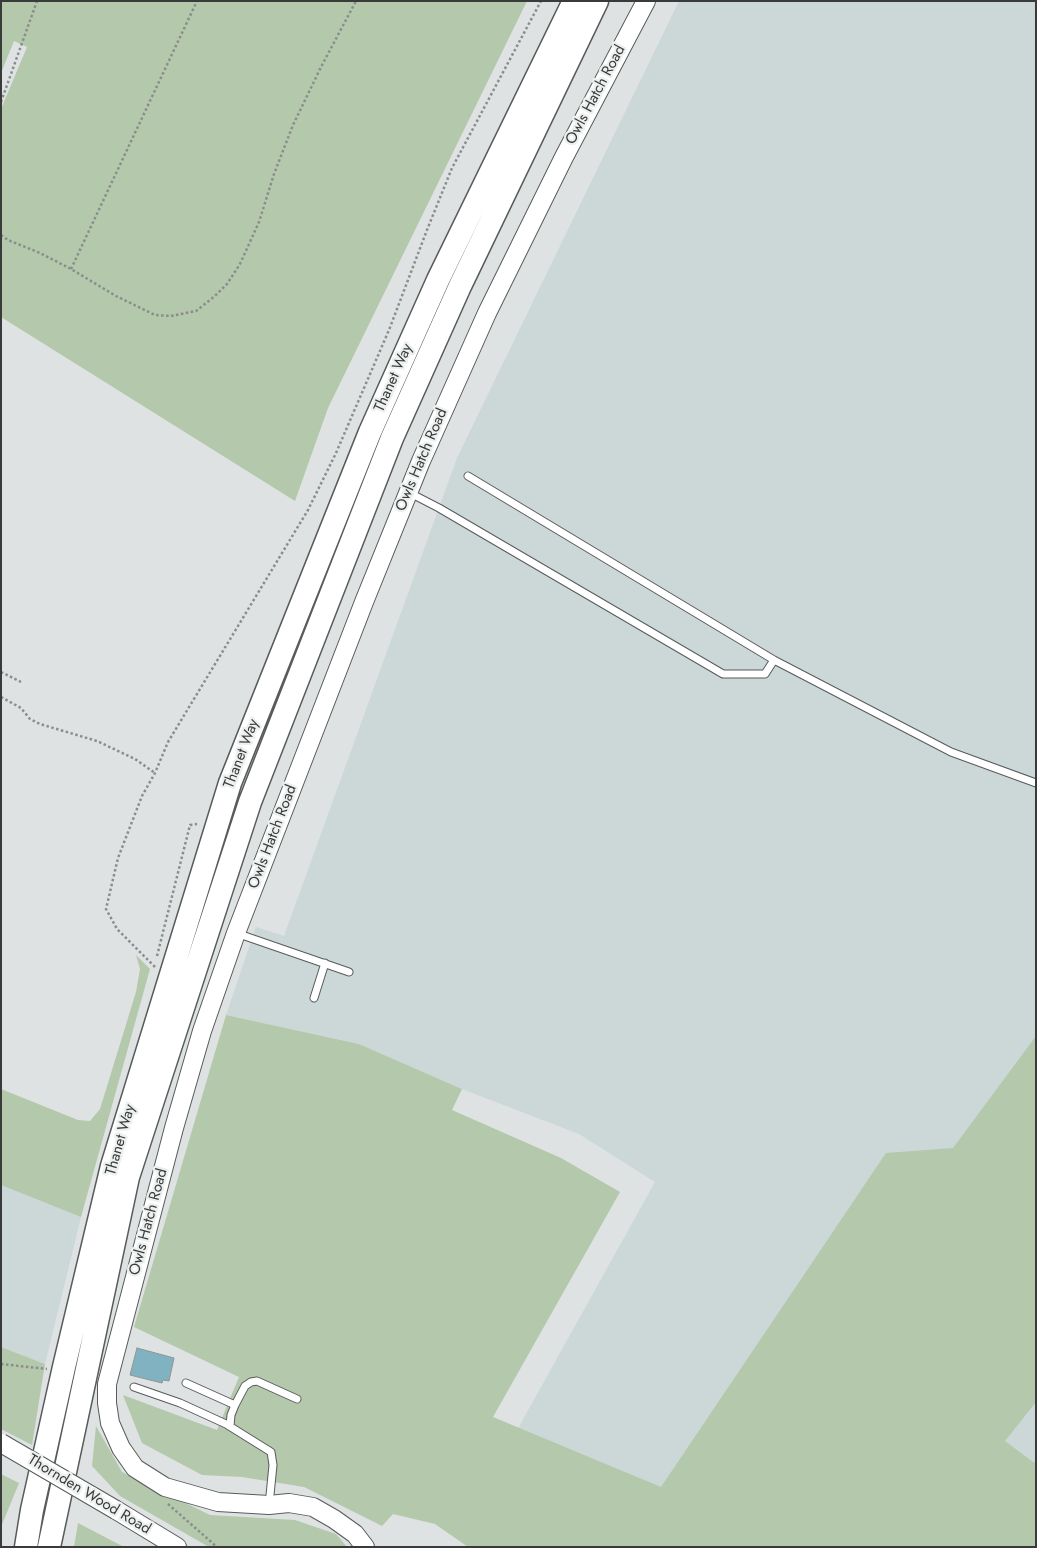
<!DOCTYPE html>
<style>
body{margin:0}
#map{position:relative;width:1037px;height:1548px;overflow:hidden;background:#dee2e2;font-family:Jost,sans-serif}
canvas{display:block}
.frame{position:absolute;inset:0;border:2px solid #393a3a;pointer-events:none}
</style>
<div id="map">
<canvas width="1037" height="1548"></canvas>
<div class="frame"></div>
</div>
<script>
const ctx = document.querySelector('canvas').getContext('2d');
ctx.lineJoin = 'round';
function paint(path, color) { ctx.fillStyle = color; ctx.fill(path, 'evenodd'); }
const toPath = rows => new Path2D(rows.map(r => 'M' + r).join(''));
function stroke(path, color, width, dash) { ctx.strokeStyle = color; ctx.lineWidth = width; ctx.lineCap = dash ? 'butt' : 'round'; ctx.setLineDash(dash || []); ctx.stroke(path); }
function drawText(font, color, halo, rows, align = 'center') {
  ctx.font = font + ' Jost,sans-serif'; ctx.lineWidth = 4.5; ctx.setLineDash([]); ctx.textBaseline = 'middle'; ctx.strokeStyle = halo; ctx.fillStyle = color; for (const [text, x, y, turn = 0] of rows) {
    ctx.save(); ctx.translate(x, y); ctx.rotate((+turn || 0) * Math.PI / 180); ctx.textAlign = isNaN(turn) ? turn : align; if (halo) ctx.strokeText(text, 0, 0); ctx.fillText(text, 0, 0); ctx.restore();
  }
}
const built = toPath([
 [679,1,1036,1,1036,1547,816,1547,516,1432,655,1182,579,1134,462,1089,359,1044,226,1015,256,927,284,936,457,458],
 [1,1185,81,1217,45,1364,1,1347]
]);
const green = toPath([
 [1,1,527,1,328,408,295,501,1,317,1,109,27,47,14,41,1,73],
 [136,955,150,969,81,1217,1,1185,1,1089,78,1120,90,1121,100,1109,136,992,140,969],
 [226,1015,359,1044,462,1089,452,1110,561,1158,620,1192,493,1417,661,1487,886,1153,953,1148,1036,1036,1036,1402,1005,1441,1033,1462,1036,1462,1036,1547,468,1547,435,1524,393,1514,382,1526,304,1487,242,1477,202,1475,142,1443,123,1395,217,1430,239,1377,134,1327],
 [1,1347,45,1364,32,1445,1,1429],
 [96,1426,122,1472,210,1515,295,1520,336,1534,347,1547,209,1547,120,1496,92,1466],
 [1,1474,19,1483,1,1527],
 [78,1523,124,1547,74,1547]
]);
const building = toPath([
 [137,1348,174,1358,169,1381,163,1380,162,1383,130,1375,137,1348]
]);
const path = toPath([
 [1,102,37,1],
 [1,235,8,240,40,253,71,269,116,296,155,315,171,316,196,311,215,296,227,284,240,264,259,222,274,174,293,125,321,67,356,1],
 [71,269,197,1],
 [1,672,21,682],
 [1,697,21,708,30,719,40,724,97,741,135,759,155,773],
 [157,956,190,825,197,824],
 [155,967,117,929,106,909,118,858,142,796,155,773,168,742,308,510,336,453,389,330,427,230,452,168,541,1],
 [1,1364,47,1369],
 [168,1504,217,1547]
]);
const service = toPath([
 [468,476,774,660,951,752,1036,783],
 [408,492,439,508,723,674,765,674,774,660],
 [236,933,349,972],
 [314,998,325,963],
 [186,1383,235,1405],
 [134,1387,180,1403,226,1424,271,1452,273,1465,269,1505],
 [230,1426,231,1415,235,1405,245,1386,251,1382,257,1381,297,1399]
]);
const tertiary = toPath([
 [116,1510,177,1547],
 [365,1547,355,1534,334,1519,313,1507,289,1503,269,1505,218,1502,165,1487,135,1468,121,1448,110,1423,107,1403,107,1384,174,1128,202,1031,236,933,364,602,421,461,487,313,564,157,646,1]
]);
const trunk = toPath([
 [26,1547,32,1510,64,1367,112,1166,230,783,370,432,438,280,574,1],
 [49,1547,128,1177,250,802,392,438,460,286,597,1]
]);
const tertiaryBridge = toPath([
 [1,1443,116,1510]
]);
const streetNames = [
 ["Owls Hatch Road",596,95,-62],
 ["Thanet Way",394,378,-66],
 ["Owls Hatch Road",422,460,-67],
 ["Thanet Way",242,754,-69],
 ["Owls Hatch Road",273,837,-69],
 ["Thanet Way",121,1140,-74],
 ["Owls Hatch Road",149,1222,-75],
 ["Thornden Wood Road",89,1495,31]
];
paint(built, '#cbd8d7');
paint(green, '#b4c8ab');
paint(building, '#81b2c2');
stroke(building, '#909495', 1);
stroke(service, '#585b5b', 9);
stroke(tertiary, '#585b5b', 20);
stroke(trunk, '#585b5b', 25);
stroke(path, '#8b8d8d', 2.5, [2.5, 2.5]);
stroke(service, '#fff', 7);
stroke(tertiary, '#fff', 18);
stroke(trunk, '#fff', 22);
stroke(tertiaryBridge, '#585b5b', 20, []);
stroke(tertiaryBridge, '#fff', 18);
drawText('15px', '#393a3a', '#ecf0ef', streetNames);
</script>
